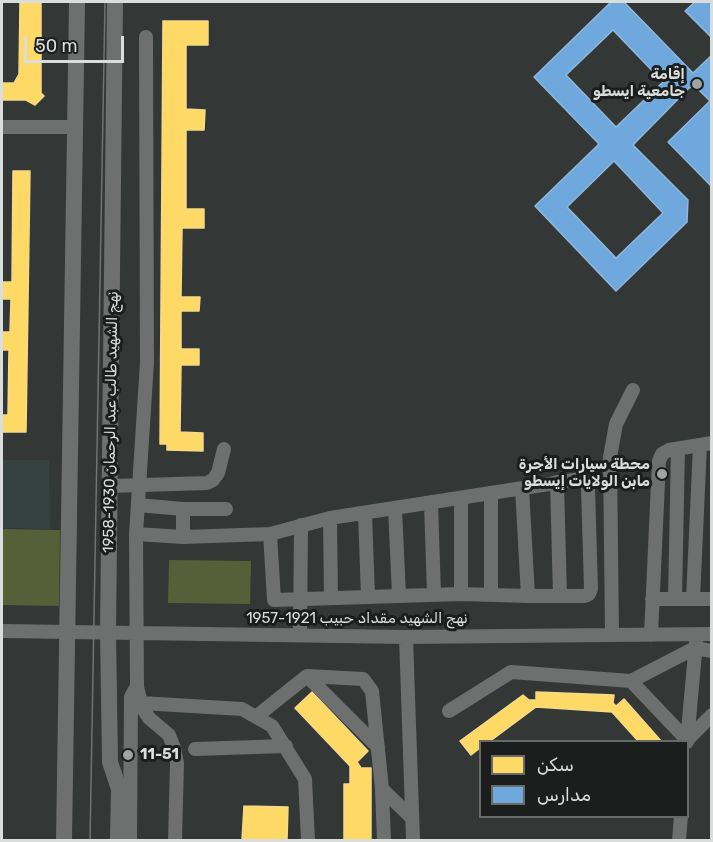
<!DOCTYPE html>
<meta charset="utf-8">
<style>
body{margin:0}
#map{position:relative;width:713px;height:842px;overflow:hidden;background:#333735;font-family:Rubik,"Noto Sans Arabic",sans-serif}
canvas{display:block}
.frame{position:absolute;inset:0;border:3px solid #d9dddc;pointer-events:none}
.legend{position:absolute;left:479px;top:740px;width:210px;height:78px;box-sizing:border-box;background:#1c1e1e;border:2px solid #686a6a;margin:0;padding:8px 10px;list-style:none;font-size:18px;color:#d9dddc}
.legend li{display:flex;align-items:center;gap:12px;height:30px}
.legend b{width:30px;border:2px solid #686a6a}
.scale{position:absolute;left:24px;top:36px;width:100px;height:27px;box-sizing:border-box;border:3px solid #d9dddc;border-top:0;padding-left:8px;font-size:18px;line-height:21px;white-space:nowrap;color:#d9dddc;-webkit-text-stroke:4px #1c1e1e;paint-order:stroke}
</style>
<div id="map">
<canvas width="713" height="842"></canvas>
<div class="frame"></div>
<ul class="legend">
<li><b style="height:16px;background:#ffd966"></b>سكن</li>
<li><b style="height:16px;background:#6fa8dc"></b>مدارس</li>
</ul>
<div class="scale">50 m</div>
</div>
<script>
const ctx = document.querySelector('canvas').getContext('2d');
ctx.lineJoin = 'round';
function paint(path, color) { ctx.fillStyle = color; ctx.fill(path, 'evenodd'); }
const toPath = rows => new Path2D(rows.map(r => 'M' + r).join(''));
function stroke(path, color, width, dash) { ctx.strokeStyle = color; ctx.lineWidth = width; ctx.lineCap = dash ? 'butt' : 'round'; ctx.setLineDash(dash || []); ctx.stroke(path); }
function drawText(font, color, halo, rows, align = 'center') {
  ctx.font = font + ' Rubik,"Noto Sans Arabic",sans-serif'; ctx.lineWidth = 6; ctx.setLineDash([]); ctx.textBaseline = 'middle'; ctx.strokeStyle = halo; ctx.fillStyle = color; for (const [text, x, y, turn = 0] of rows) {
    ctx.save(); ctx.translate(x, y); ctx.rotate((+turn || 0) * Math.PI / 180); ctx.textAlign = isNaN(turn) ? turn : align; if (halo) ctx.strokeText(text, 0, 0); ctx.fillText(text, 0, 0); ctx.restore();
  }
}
const built = toPath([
 [2,460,49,460,50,529,2,528]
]);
const green = toPath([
 [2,529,60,530,59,606,2,605],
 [169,560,251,561,250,604,168,603]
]);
const homes = toPath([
 [20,2,41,2,41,93,44,96,35,105,26,100,2,100,2,83,14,83,19,74,20,2],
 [163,21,208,21,208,45,186,45,186,109,205,110,204,130,186,130,186,209,204,209,204,228,182,228,181,297,200,297,199,311,181,311,181,349,199,349,199,365,181,365,180,432,203,433,203,451,167,450,167,444,160,444,163,21],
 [13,171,30,171,26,432,2,432,2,415,8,415,9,350,2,350,2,332,10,332,11,299,2,299,2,282,12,282,13,171],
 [312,692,368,751,357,762,361,768,371,768,371,840,344,840,344,784,350,784,350,766,295,708,312,692],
 [536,692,614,695,613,703,616,706,624,699,662,742,639,742,612,712,536,707,489,742,480,742,480,748,471,755,460,741,523,695,529,700,536,700,536,692],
 [244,806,288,807,287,840,242,840,244,806]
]);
const schools = toPath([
 [611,2,624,2,693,73,712,55,712,187,668,142,710,101,695,86,689,88,633,145,688,200,687,222,616,291,535,206,599,144,534,77,611,2],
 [613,30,663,82,616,127,566,75,613,30],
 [614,161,663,213,616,258,567,207,614,161],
 [695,2,712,2,712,38,685,11,695,2]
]);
const minor = toPath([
 [146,37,147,362,136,534,137,687,142,707,149,718,169,735,174,748,177,763,175,840],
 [2,127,76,127],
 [557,482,560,596],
 [110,486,207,483,213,480,218,473,224,449],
 [522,488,528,596],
 [461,498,461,594],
 [431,502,434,595],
 [138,505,183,509,226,509],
 [395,508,399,596],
 [183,509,183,537],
 [365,513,368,597],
 [330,518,331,598],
 [136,534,183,537,270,534,330,518,581,479,586,482,588,488,591,589,589,594,585,596,528,596,461,594,274,600,270,534],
 [491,595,491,493],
 [652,599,712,599],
 [675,599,678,449],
 [693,599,700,445],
 [2,631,406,637,712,634],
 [300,635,301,525],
 [612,635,610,457,616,424,633,390],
 [651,635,659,461,662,454,669,450,712,443],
 [406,637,413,840],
 [307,676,378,747],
 [631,681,687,740,712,715],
 [141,703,242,709,272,726,305,779,308,840],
 [449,711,511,672,631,681,695,648,712,651],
 [257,716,307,676,363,679,372,691,382,789,412,818],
 [687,742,696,642],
 [195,749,286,746],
 [382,789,384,840],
 [130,840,131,697,136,688],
 [679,840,681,816]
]);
const major = toPath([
 [115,2,108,632,110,762,119,789,118,840],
 [64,840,77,2]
]);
const tram = toPath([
 [90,840,105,2]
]);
const markers = [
 [697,84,6,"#9fa3a2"],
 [662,474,6,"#9fa3a2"],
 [128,755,6,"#9fa3a2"]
];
const poiNames = [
 ["إقامة",685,75],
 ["جامعية ايسطو",685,92],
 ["محطة سيارات الأجرة",650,465],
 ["مابن الولايات إيسطو",650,482],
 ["11-51",140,755,"left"]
];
const streetNames = [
 ["نهج الشهيد طالب عبد الرحمان 1930-1958",111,422,-89],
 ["نهج الشهيد مقداد حبيب 1921-1957",357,619]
];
paint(built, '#35423f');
paint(green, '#566038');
paint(homes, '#ffd966');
stroke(homes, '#f4da89', 1.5);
paint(schools, '#6fa8dc');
stroke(schools, '#8fb8dc', 1.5);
stroke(minor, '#6e6f6f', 14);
stroke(major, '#6e706f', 16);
stroke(tram, '#727372', 1.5);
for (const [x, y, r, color] of markers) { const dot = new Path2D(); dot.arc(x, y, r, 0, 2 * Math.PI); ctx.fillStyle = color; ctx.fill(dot); stroke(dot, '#1c1e1e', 2); }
drawText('bold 15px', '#d9dddc', '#1c1e1e', poiNames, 'right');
drawText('15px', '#d9dddc', '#1c1e1e', streetNames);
</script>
